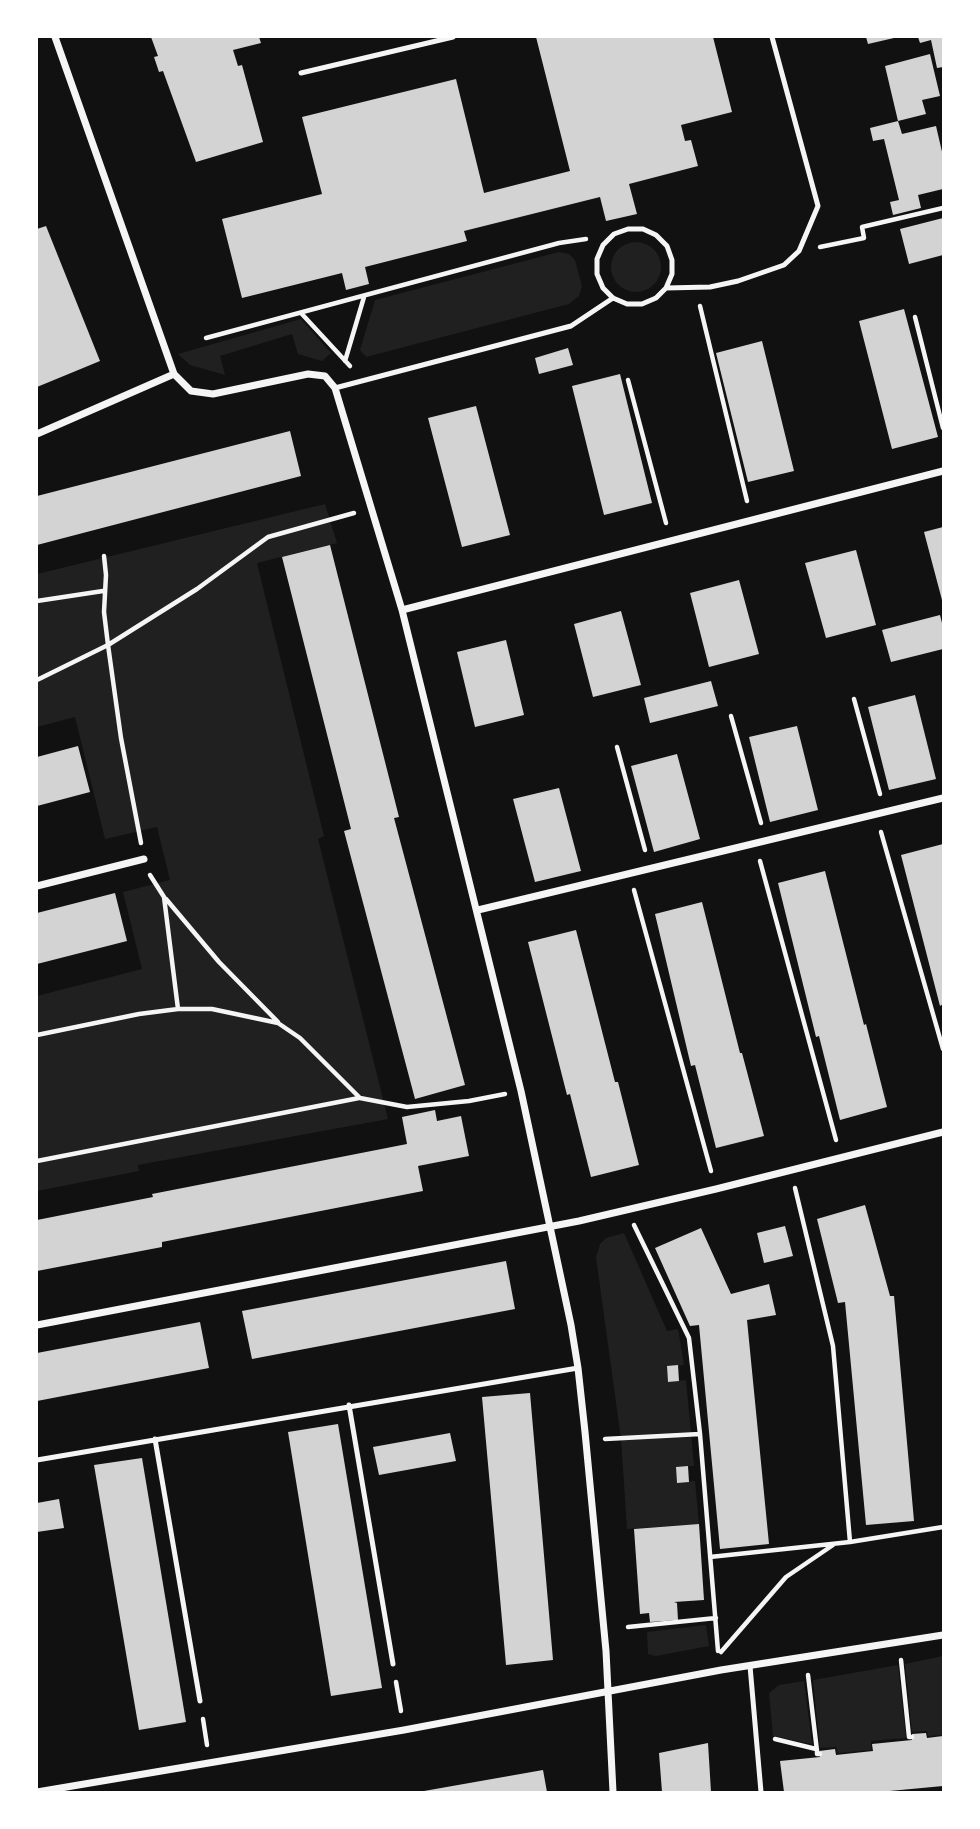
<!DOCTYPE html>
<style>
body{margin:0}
#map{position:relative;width:980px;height:1829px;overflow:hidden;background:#111;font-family:"Titillium Web",sans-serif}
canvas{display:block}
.frame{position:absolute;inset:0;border:38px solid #fff;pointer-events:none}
</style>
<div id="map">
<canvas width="980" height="1829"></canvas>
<div class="frame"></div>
</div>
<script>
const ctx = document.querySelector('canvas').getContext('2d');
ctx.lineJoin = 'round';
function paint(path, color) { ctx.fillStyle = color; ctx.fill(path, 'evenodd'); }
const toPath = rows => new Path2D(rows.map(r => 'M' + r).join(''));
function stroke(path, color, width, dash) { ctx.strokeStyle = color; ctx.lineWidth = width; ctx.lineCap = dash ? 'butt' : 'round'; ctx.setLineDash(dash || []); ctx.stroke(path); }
const green = toPath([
 '611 267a25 25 0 1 1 50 0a25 25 0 1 1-50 0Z',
 [559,252,569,254,575,260,582,286,579,296,569,304,366,357,360,350,375,300],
 [301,319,331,353,322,361,298,354,292,334,220,356,225,375,190,365,178,354],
 [325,504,337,543,257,563,324,836,318,839,388,1119,138,1165,139,1171,37,1191,37,996,142,969,123,892,170,880,157,827,105,839,75,717,37,727,37,574],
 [624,1233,667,1331,678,1329,684,1365,667,1367,668,1382,686,1380,694,1466,676,1467,677,1482,695,1481,699,1524,627,1529,621,1439,596,1257,600,1244,606,1238],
 [706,1625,709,1646,656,1656,648,1654,647,1632],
 [943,1656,943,1735,928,1736,927,1731,912,1732,905,1664],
 [898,1665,906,1738,871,1741,871,1750,838,1753,836,1747,820,1748,813,1680],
 [804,1681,812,1744,773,1736,769,1693,779,1685]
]);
const building = toPath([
 [151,37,259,37,261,43,233,50,238,66,242,65,263,142,196,162,163,71,159,72,154,57,158,56],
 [536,37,713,37,732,112,681,125,685,141,691,140,698,166,629,184,637,214,606,221,600,197,464,231,467,241,365,267,369,284,346,290,342,273,242,298,222,219,322,194,302,117,456,79,484,193,570,171],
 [866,37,894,37,894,38,868,44],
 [918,37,943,37,943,67,937,68,931,40,920,43],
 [930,54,940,96,922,100,926,114,898,121,885,66],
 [898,121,902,134,936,126,943,156,943,189,918,195,921,208,893,215,890,202,899,200,884,139,873,141,870,128],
 [943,218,943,255,909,264,900,229],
 [46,226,100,361,37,387,37,229],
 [904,309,938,437,892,449,859,321],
 [762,341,794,471,748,482,716,353],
 [568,348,573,365,539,374,535,358],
 [620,374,652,503,604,515,572,386],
 [476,406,510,535,462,547,428,418],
 [290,431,301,476,37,545,37,496],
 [943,527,943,600,942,600,924,532],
 [330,545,399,817,394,818,465,1085,415,1099,344,831,351,829,282,557],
 [856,550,876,625,826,638,805,563],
 [739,580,759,654,709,667,690,593],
 [621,611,641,685,593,697,574,624],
 [940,615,943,627,943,649,891,662,882,630],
 [506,640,524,715,475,727,457,652],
 [711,681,718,706,650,723,644,698],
 [915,695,936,779,889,790,868,707],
 [797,726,818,810,770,822,749,737],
 [78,746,90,792,37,806,37,757],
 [677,754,700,839,654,852,631,766],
 [559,788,581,871,535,882,513,799],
 [943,844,943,1004,940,1006,901,855],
 [825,871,864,1025,866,1024,887,1107,840,1120,819,1036,816,1037,778,883],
 [115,893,127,941,37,964,37,913],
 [702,902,740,1053,742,1053,764,1136,716,1148,695,1065,691,1066,655,914],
 [576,930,615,1082,618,1082,639,1165,591,1177,570,1094,567,1095,528,942],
 [435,1110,437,1121,461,1116,469,1156,418,1166,423,1191,162,1242,162,1247,37,1271,37,1220,153,1197,152,1194,407,1144,402,1117],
 [865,1205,890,1296,894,1296,914,1521,866,1525,845,1302,838,1303,817,1219],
 [785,1226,793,1256,764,1263,757,1233],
 [701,1228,731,1294,769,1284,776,1315,747,1320,769,1544,720,1549,699,1325,690,1326,655,1248],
 [506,1261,515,1309,252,1359,242,1311],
 [200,1322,209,1368,37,1401,37,1353],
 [678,1365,679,1381,668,1382,667,1366],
 [530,1393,553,1660,506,1665,482,1397],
 [338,1424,382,1688,331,1696,288,1432],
 [450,1433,456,1461,379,1475,373,1447],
 [142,1458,186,1722,139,1730,94,1465],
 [688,1466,689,1482,677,1483,676,1467],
 [59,1499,64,1528,37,1532,37,1503],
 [699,1524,704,1600,674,1602,677,1603,678,1620,650,1622,649,1613,640,1614,634,1529],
 [926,1733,927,1738,943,1736,943,1786,879,1792,784,1792,780,1761,820,1757,819,1751,835,1749,836,1755,873,1751,872,1744,912,1740,912,1734],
 [708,1743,711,1792,662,1792,659,1753],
 [543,1770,547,1792,424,1792,424,1791]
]);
const path = toPath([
 [820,247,864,238,862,227,943,208],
 [700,306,747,501],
 [301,313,350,366],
 [915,317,943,428],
 [206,338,559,243,586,239],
 [345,361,364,297],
 [628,380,666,523],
 [104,556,106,575,104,612,108,645,121,738,141,843],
 [37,601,103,591],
 [37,680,108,645,197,589,268,537,354,513],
 [854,699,880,794],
 [731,716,761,823],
 [617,747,645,850],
 [881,832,943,1049],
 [760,861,836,1140],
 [150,875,164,897,178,1009],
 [634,890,711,1171],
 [166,899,219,962,278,1022],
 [37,1035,139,1014,178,1009,212,1009,278,1023,300,1038,360,1098,407,1107,469,1101,505,1094],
 [37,1161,359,1098],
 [795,1188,833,1346,850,1542],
 [634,1225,689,1338,700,1434,718,1651],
 [605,1439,700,1434],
 [710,1557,850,1542,943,1527],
 [628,1627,716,1618],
 [721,1652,786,1577,833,1545],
 [901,1660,909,1737,912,1737],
 [808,1675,817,1751,817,1754,820,1754],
 [396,1682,401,1711],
 [203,1719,207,1745],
 [775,1739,816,1749]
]);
const service = toPath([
 [301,73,453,37],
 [666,288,672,274,672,260,667,246,656,235,643,229,628,229,614,234,603,245,597,259,597,274,603,288,613,298,627,304,642,304,656,298,666,288,710,287,738,281,784,265,799,251,818,206,772,37],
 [335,388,571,326,613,298],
 [349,1405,393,1664],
 [155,1439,200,1701],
 [37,1460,578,1368],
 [750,1666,761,1792]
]);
const minor = toPath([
 [55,37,174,374,191,391,213,394,308,374,325,376,335,388,402,610,521,1091,571,1325,578,1368,585,1432,606,1651,613,1792],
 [37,434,174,374],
 [402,610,943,471],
 [37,886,144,859],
 [478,910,943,798],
 [37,1325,579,1221,716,1189,943,1132],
 [37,1792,404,1730,721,1670,943,1635]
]);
paint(green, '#202020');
paint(building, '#d3d3d3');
stroke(path, '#f5f5f5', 4.5);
stroke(service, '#f5f5f5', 5);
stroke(minor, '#f5f5f5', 7);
</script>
